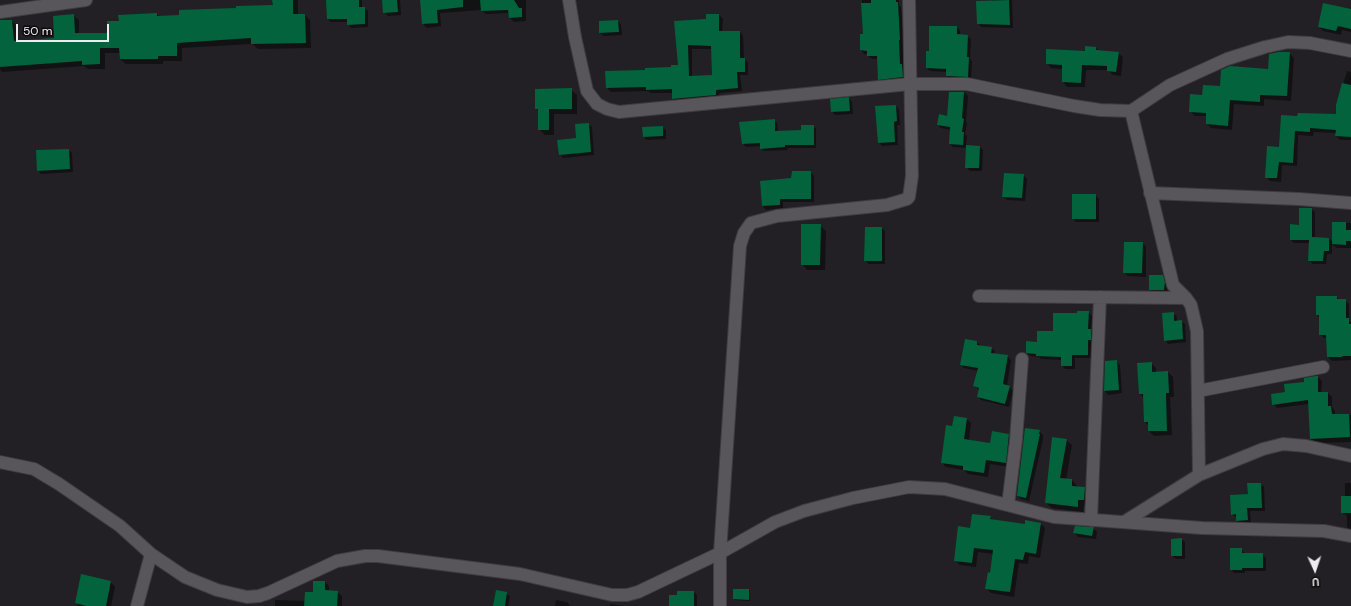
<!DOCTYPE html>
<style>
body{margin:0}
#map{position:relative;width:1351px;height:606px;overflow:hidden;background:#222024;font-family:"DM Sans",sans-serif}
canvas{display:block}
.north{position:absolute;left:1295px;top:550px;width:40px;height:40px;-webkit-text-stroke:3px #0b0a0c;paint-order:stroke;rotate:177deg;font-size:11px;font-weight:700;line-height:16px;text-align:center;color:#eeecef}
.north::after{content:'';display:block;margin:auto;width:14px;height:18px;background:#eeecef;clip-path:polygon(50% 0,100% 100%,50% 72%,0 100%)}
.scale{position:absolute;left:16px;top:24px;width:93px;height:18px;box-sizing:border-box;border:2px solid #eeecef;border-top:0;padding-left:5px;font-size:12px;line-height:14px;white-space:nowrap;color:#eeecef;-webkit-text-stroke:3px #0b0a0c;paint-order:stroke}
</style>
<div id="map">
<canvas width="1351" height="606"></canvas>
<div class="north">U</div>
<div class="scale">50 m</div>
</div>
<script>
const ctx = document.querySelector('canvas').getContext('2d');
ctx.lineJoin = 'round';
function paint(path, color) { ctx.fillStyle = color; ctx.fill(path, 'evenodd'); }
const toPath = rows => new Path2D(rows.map(r => 'M' + r).join(''));
function stroke(path, color, width, dash) { ctx.strokeStyle = color; ctx.lineWidth = width; ctx.lineCap = dash ? 'butt' : 'round'; ctx.setLineDash(dash || []); ctx.stroke(path); }
const shadow = toPath([
 [273,0,298,0,298,15,305,15,310,20,311,48,258,49,252,44,182,48,182,61,163,61,163,64,126,64,120,59,120,53,105,53,105,69,88,69,84,66,2,72,0,69,0,21,12,21,17,26,18,41,55,39,73,15,79,20,79,34,108,34,120,22,157,14,160,17,180,16,274,6],
 [327,0,362,0,362,8,364,8,368,11,368,27,351,28,348,24,348,22,331,22,328,19],
 [383,0,400,0,401,15,388,16,384,12],
 [421,0,526,0,526,21,514,22,510,18,509,13,486,14,481,10,440,13,441,26,427,28,423,24],
 [862,0,899,0,899,5,901,7,903,32,903,66,906,69,906,80,883,83,879,79,878,59,872,59,868,56,868,54,864,54,861,50,864,35],
 [992,0,1012,0,1013,28,981,27,978,23],
 [1351,7,1351,32,1342,30,1341,35,1323,31,1319,27,1350,10],
 [719,15,723,19,722,32,740,32,743,36,744,58,748,63,748,75,740,75,742,91,719,93,720,99,677,103,673,99,673,93,651,93,648,91,611,92,607,88,646,71,672,68,679,66,675,22,707,20],
 [692,49,712,49,713,76,692,77],
 [618,21,621,25,622,35,604,36,600,33,600,22],
 [957,27,960,31,960,35,967,36,971,39,970,59,972,61,971,80,951,79,947,76,947,72,930,71,927,68,930,52],
 [1096,48,1099,51,1118,53,1123,57,1121,76,1113,75,1108,70,1086,70,1085,87,1067,87,1063,82,1063,69,1051,68,1047,63,1086,52],
 [1289,53,1294,58,1291,101,1264,99,1264,106,1234,104,1232,130,1211,128,1207,124,1207,116,1195,116,1190,111,1203,96,1221,87,1269,70],
 [1347,71,1351,72,1351,140,1340,140,1336,136,1336,133,1314,132,1313,136,1298,135,1297,166,1282,165,1281,182,1270,181,1266,177,1280,148,1298,117,1337,115,1337,105],
 [571,90,577,95,577,114,554,114,554,135,545,135,539,129,539,112,536,108],
 [950,92,964,92,968,96,966,122,967,123,965,134,967,136,966,146,980,147,983,150,982,171,970,171,966,167,967,148,953,147,950,144,951,130,941,128,938,125,948,117],
 [849,98,852,102,853,114,835,115,832,111],
 [896,106,899,110,900,125,897,125,898,145,882,146,879,142],
 [774,120,777,123,778,132,802,131,813,126,816,129,816,148,787,148,788,150,764,151,761,148,761,146,746,147,743,144],
 [588,124,592,127,594,155,563,158,560,154,577,139],
 [662,127,666,130,666,139,647,140,644,137,644,128],
 [68,150,72,153,73,172,41,174,38,170],
 [811,172,814,176,814,202,783,202,783,208,766,210,763,206,761,182,792,179],
 [1023,175,1027,179,1025,201,1007,200,1003,196],
 [1095,195,1099,199,1099,222,1076,222,1073,219],
 [1311,209,1315,212,1315,238,1329,239,1333,242,1333,223,1351,223,1351,248,1337,248,1332,244,1332,254,1327,254,1326,264,1313,264,1309,260,1310,243,1294,243,1291,240],
 [820,225,826,231,825,270,807,270,802,264],
 [882,228,885,231,885,264,869,264,865,261],
 [1143,243,1146,247,1146,277,1128,276,1124,272],
 [1162,276,1166,280,1168,286,1167,293,1153,293,1150,290],
 [1337,297,1340,300,1345,300,1349,304,1349,321,1351,322,1351,360,1332,361,1328,357,1327,338,1324,338,1320,334,1320,318,1317,315],
 [1088,312,1092,316,1091,331,1094,333,1094,343,1091,343,1091,358,1075,358,1075,369,1065,369,1062,365,1062,360,1041,359,1039,357,1030,356,1027,352,1038,343,1078,314],
 [1173,313,1177,317,1177,321,1181,321,1185,324,1186,342,1168,344,1165,340],
 [977,342,981,346,991,348,995,351,994,355,1007,356,1011,360,1007,386,1010,387,1013,391,1009,407,981,400,978,396,980,390,974,386,978,371,964,368,961,365],
 [1116,361,1120,365,1122,393,1108,395,1105,391,1106,362],
 [1151,363,1156,368,1156,373,1168,372,1173,377,1174,397,1170,397,1172,435,1154,436,1149,431,1149,426,1145,422,1144,398,1140,394],
 [1318,377,1322,381,1321,393,1328,393,1332,397,1332,407,1335,411,1335,415,1351,415,1351,442,1315,443,1311,439,1309,404,1277,408,1273,404,1286,393],
 [967,419,971,423,969,440,991,444,1008,435,1013,439,1010,467,990,464,988,477,968,474,964,470,946,467,942,463,953,427],
 [1039,431,1043,435,1043,439,1029,501,1021,499,1018,496],
 [1066,440,1072,445,1066,480,1072,480,1077,486,1077,487,1084,488,1090,494,1089,505,1084,505,1083,512,1052,508,1046,503],
 [1345,483,1351,483,1351,531,1347,527,1347,516,1342,512,1345,497],
 [1260,484,1264,487,1265,511,1250,511,1251,523,1241,524,1237,521,1237,518,1232,514,1249,495],
 [990,517,994,521,1026,525,1041,524,1045,528,1040,558,1029,556,1028,564,1019,563,1014,597,991,593,986,588,991,574,994,554,978,552,976,567,960,565,955,560,971,529],
 [1093,528,1097,532,1096,539,1078,537,1075,533],
 [1181,539,1185,542,1185,559,1176,559,1172,556],
 [1241,549,1245,554,1262,554,1266,558,1266,571,1245,571,1245,573,1234,573,1231,569],
 [82,576,111,582,115,587,111,606,79,606,76,603],
 [325,582,329,586,329,592,337,592,342,596,342,606,275,606,275,600,306,601],
 [749,590,750,592,750,601,735,600,734,599],
 [694,592,697,595,697,606,670,606,678,596],
 [506,593,510,596,508,606,494,606],
 [556,600,567,602,570,606,555,606],
 [610,604,624,606,610,606]
]);
const building = toPath([
 [272,0,293,0,293,14,305,14,306,43,251,44,251,38,177,43,177,56,158,56,158,59,120,59,119,48,100,48,100,64,82,65,82,61,0,67,0,20,12,20,14,41,54,38,53,16,74,14,75,33,107,33,107,21,119,21,118,15,157,13,157,16,179,15,179,10,236,8,236,6,273,5],
 [326,0,359,0,359,7,365,7,365,24,347,25,347,19,327,19],
 [382,0,397,0,398,12,383,13],
 [420,0,463,0,463,7,437,10,438,23,422,24],
 [480,0,514,0,519,8,522,8,522,17,509,18,508,10,481,11],
 [871,0,896,0,896,2,898,2,900,40,899,40,900,64,902,64,903,77,878,80,877,56,867,56,867,51,860,50,860,34,863,34,861,3,871,3],
 [1009,0,1010,25,977,24,976,1],
 [1323,3,1351,9,1351,29,1338,26,1336,31,1318,27],
 [706,14,719,14,719,31,740,31,740,58,745,58,745,72,737,72,738,88,716,90,716,95,672,99,672,89,646,90,646,87,606,88,605,71,645,70,645,68,671,67,671,65,678,65,674,21,706,19],
 [688,45,711,46,712,75,689,76],
 [618,20,619,32,599,33,599,21],
 [929,26,957,26,957,34,968,35,967,57,969,57,968,77,946,76,946,69,926,68,926,51,929,51],
 [1085,46,1096,47,1096,50,1119,52,1116,72,1107,71,1107,66,1082,65,1081,83,1062,82,1062,65,1046,64,1046,49,1085,51],
 [1279,52,1290,52,1287,96,1260,95,1260,102,1230,100,1228,126,1206,124,1206,113,1189,112,1190,94,1202,95,1203,85,1220,86,1221,70,1230,66,1268,69,1269,54],
 [1342,83,1351,85,1351,137,1335,136,1336,130,1310,128,1310,132,1295,131,1293,163,1279,162,1277,178,1265,178,1267,146,1279,147,1281,115,1297,116,1298,113,1336,114,1336,105],
 [572,88,572,109,549,109,549,130,538,130,538,109,535,109,535,89],
 [949,92,964,92,962,118,964,119,962,132,964,132,963,145,949,144,950,127,937,125,939,114,947,116],
 [849,97,850,111,831,112,830,99],
 [896,105,897,121,894,122,895,142,878,143,875,106],
 [775,119,775,131,801,130,801,125,814,125,814,145,785,145,785,147,760,149,760,143,742,144,739,122],
 [589,123,591,152,559,155,557,140,576,138,575,124],
 [663,126,663,136,643,137,642,127],
 [966,145,980,146,979,168,965,168],
 [69,149,70,169,37,171,36,150],
 [792,171,811,171,811,199,780,199,780,205,762,206,760,181,791,178],
 [1004,173,1024,174,1022,198,1002,197],
 [1072,194,1096,194,1096,219,1072,219],
 [1299,208,1312,208,1312,237,1329,238,1329,251,1324,251,1323,261,1308,261,1309,240,1290,240,1290,224,1299,225],
 [1332,222,1346,222,1346,230,1351,230,1351,241,1346,241,1346,245,1332,244],
 [801,224,821,224,820,265,801,265],
 [865,227,882,227,882,261,864,261],
 [1124,242,1143,242,1142,273,1123,273],
 [1149,275,1163,275,1165,282,1164,290,1149,290],
 [1316,296,1337,296,1337,299,1346,299,1346,318,1349,318,1349,324,1351,324,1351,356,1342,356,1342,357,1327,357,1326,335,1319,335,1319,315,1316,315],
 [1077,311,1089,311,1088,329,1091,329,1091,340,1088,340,1088,355,1072,355,1072,366,1061,366,1061,357,1036,356,1036,354,1026,353,1026,341,1037,342,1037,331,1053,331,1053,313,1077,313],
 [1174,312,1174,321,1182,320,1183,339,1164,341,1162,313],
 [965,339,977,341,977,345,992,347,991,353,1008,355,1003,384,1010,386,1005,404,977,397,979,388,973,386,978,368,960,365],
 [1117,360,1119,390,1104,391,1105,361],
 [1152,362,1152,372,1168,371,1169,393,1166,393,1167,431,1148,431,1148,422,1144,422,1143,394,1139,394,1137,363],
 [1316,376,1318,376,1318,392,1328,392,1328,406,1331,406,1332,414,1349,414,1350,437,1310,439,1308,400,1272,405,1271,394,1285,392,1284,384,1304,382,1304,378],
 [954,416,967,418,964,439,990,443,992,431,1009,434,1006,463,986,460,984,473,963,470,963,466,941,463,946,425,952,426],
 [1025,428,1040,430,1039,434,1040,434,1026,498,1017,496],
 [1052,437,1067,439,1060,478,1072,479,1072,486,1085,487,1084,500,1078,500,1078,507,1045,503],
 [1247,483,1261,483,1262,508,1247,508,1248,520,1236,521,1236,514,1231,515,1230,495,1248,494],
 [1341,496,1351,496,1351,513,1341,513],
 [972,514,991,516,990,519,1025,524,1025,520,1041,523,1036,554,1025,552,1023,560,1015,559,1010,592,985,589,988,572,990,573,993,550,974,548,972,563,954,561,958,526,970,528],
 [1075,526,1094,527,1092,536,1073,533],
 [1182,538,1182,556,1171,556,1171,539],
 [1230,548,1242,548,1242,553,1263,553,1263,568,1242,568,1242,570,1230,570],
 [81,574,111,581,106,606,86,606,75,603],
 [313,581,325,581,325,590,338,591,337,606,304,606,305,592,313,592],
 [733,589,749,589,749,600,733,599],
 [496,590,507,592,505,606,493,606],
 [677,591,694,591,694,606,669,606,669,595,677,595]
]);
const minor = toPath([
 [569,0,575,37,587,91,597,104,607,109,619,112,910,84,967,84,1074,106,1100,110,1131,111,1170,85,1227,59,1265,47,1288,42,1310,43,1351,51],
 [0,12,86,0],
 [1131,111,1173,285,1186,298,1191,305,1197,331,1199,475],
 [1150,193,1299,199,1351,203],
 [979,296,1186,298],
 [1198,391,1323,367],
 [0,462,34,469,59,484,120,526,151,554,185,577,217,590,247,597,259,596,268,593,337,561,365,556,378,556,520,574,612,595,627,595,638,592,720,553,775,522,804,511,853,498,909,487,945,489,1054,517,1202,528,1324,531,1351,536],
 [1008,505,1016,440,1022,359],
 [1091,520,1100,297],
 [1124,522,1199,475,1263,449,1283,444,1306,446,1351,456],
 [137,606,151,554],
 [720,606,720,553,740,246,744,233,751,223,777,216,887,205,907,199,909,197,912,176,909,0]
]);
paint(shadow, '#0007');
paint(building, '#02633d');
stroke(minor, '#3e3c3f', 14);
stroke(minor, '#58565a', 12);
</script>
